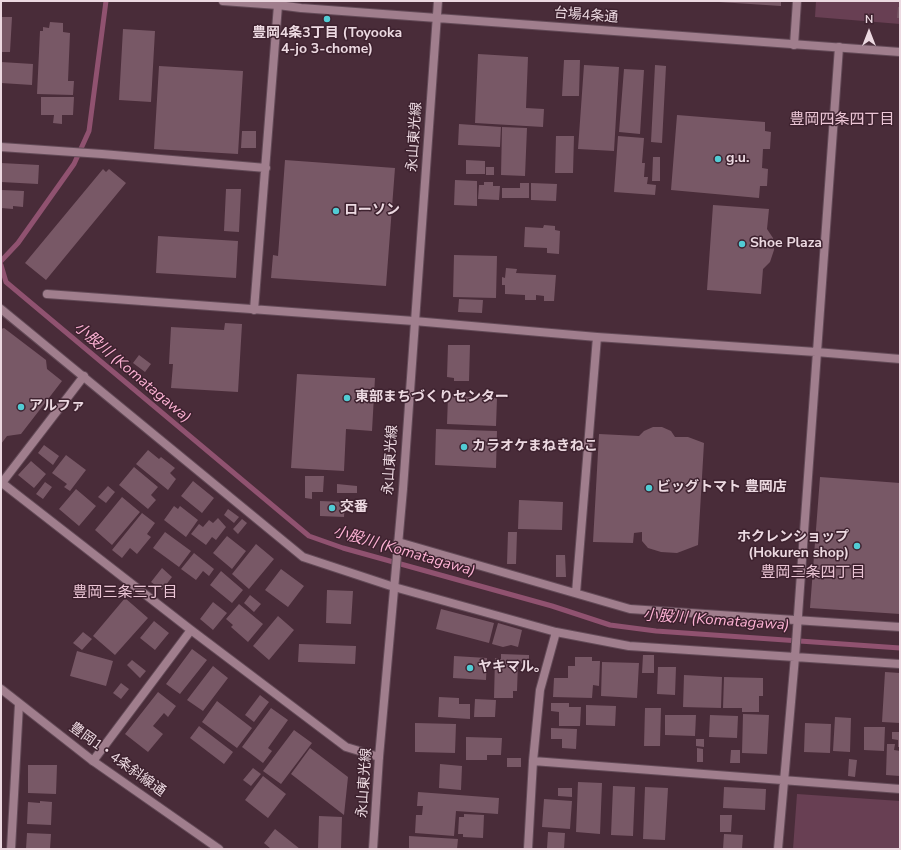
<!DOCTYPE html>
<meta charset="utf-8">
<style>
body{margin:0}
#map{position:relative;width:901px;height:850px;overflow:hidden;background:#492c39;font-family:"Nunito Sans",sans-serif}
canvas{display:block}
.frame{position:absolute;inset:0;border:2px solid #ecd9e1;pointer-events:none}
.north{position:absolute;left:849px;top:12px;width:40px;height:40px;-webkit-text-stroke:3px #3e222f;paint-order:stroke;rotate:0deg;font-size:11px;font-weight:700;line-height:16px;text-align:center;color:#ecd9e1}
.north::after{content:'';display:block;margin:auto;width:14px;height:18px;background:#ecd9e1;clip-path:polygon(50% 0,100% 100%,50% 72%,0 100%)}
</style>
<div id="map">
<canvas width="901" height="850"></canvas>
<div class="frame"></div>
<div class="north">N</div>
</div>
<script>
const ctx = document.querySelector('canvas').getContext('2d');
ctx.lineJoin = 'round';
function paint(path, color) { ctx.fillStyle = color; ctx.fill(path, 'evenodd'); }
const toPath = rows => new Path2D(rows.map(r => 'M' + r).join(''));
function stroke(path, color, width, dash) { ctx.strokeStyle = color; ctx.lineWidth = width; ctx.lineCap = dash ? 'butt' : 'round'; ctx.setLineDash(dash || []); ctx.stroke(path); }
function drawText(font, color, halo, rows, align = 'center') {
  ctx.font = font + ' "Nunito Sans","Noto Sans JP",sans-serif'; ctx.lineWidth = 3; ctx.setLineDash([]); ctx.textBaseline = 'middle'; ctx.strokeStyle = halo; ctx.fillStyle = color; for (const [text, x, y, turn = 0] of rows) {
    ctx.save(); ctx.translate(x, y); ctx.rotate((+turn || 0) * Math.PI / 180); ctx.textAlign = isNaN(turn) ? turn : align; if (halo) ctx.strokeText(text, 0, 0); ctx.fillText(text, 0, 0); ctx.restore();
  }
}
const green = toPath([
 [816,1,900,1,900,24,815,17],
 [797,794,900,801,900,849,793,849]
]);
const stream = toPath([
 [1,261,18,243,74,164,89,131,106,1],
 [1,265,6,282,309,536,343,548,552,606,610,625,656,631,900,648]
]);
const building = toPath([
 [719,1,781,1,781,6,719,2],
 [898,7,900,7,900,18,897,18],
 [1,17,12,17,10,52,1,52],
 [50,22,63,23,63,32,70,33,68,81,74,81,73,95,37,94,40,31,43,31,43,27,49,28],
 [123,29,155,31,151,102,119,100],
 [478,54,528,57,526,108,544,109,543,127,475,123],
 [564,60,580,60,579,96,562,96],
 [1,62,33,64,32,85,1,83],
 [584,65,619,67,614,151,578,149],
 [655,65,666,66,662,143,651,142],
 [159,66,243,71,238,154,154,149],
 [624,69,644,70,640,134,619,132],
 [41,97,74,97,73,115,62,115,62,124,53,123,54,115,41,115],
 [677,115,765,122,765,131,771,132,770,149,763,149,762,168,768,169,767,186,760,186,759,198,671,190],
 [459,124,501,127,500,147,458,145],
 [502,127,527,128,525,176,501,175],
 [242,131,256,131,256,148,241,148],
 [556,136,574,136,573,173,555,173],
 [618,136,644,138,642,163,645,163,644,177,648,177,647,184,656,185,655,195,614,192],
 [653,157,660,157,660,181,652,181],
 [285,160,395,168,386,286,271,278,273,255,278,256],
 [466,160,485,161,485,174,466,174],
 [1,163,39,165,38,184,1,182],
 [486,167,494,167,494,175,486,175],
 [103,169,106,172,109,169,126,183,46,280,25,263],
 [455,180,477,181,477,206,454,205],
 [484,182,493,182,493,186,500,186,499,200,478,199,479,185,484,185],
 [520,183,529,183,529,198,502,198,502,188,520,188],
 [531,183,557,184,556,201,531,200],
 [226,189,241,189,239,232,224,231],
 [1,190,24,191,23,207,13,206,13,209,1,208],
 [713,205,769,209,767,229,773,238,774,250,770,262,763,269,761,294,707,290],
 [544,225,555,226,555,230,560,231,559,254,547,253,547,248,524,247,525,227,543,228],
 [158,236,238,241,236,278,156,273],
 [454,255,497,256,496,298,453,297],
 [506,268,517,269,516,273,556,275,554,301,544,301,544,296,536,295,536,300,525,300,525,295,505,294,505,285,502,285,502,277,505,278],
 [459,299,483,300,482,313,458,312],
 [225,323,242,324,238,392,171,388,173,364,169,364,171,327,224,330],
 [4,328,46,360,47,369,62,381,21,434,7,436,1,444,1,329],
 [448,345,470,345,469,381,454,381,454,378,447,377],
 [139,355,151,364,145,372,133,363],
 [297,374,375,378,372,431,346,429,344,471,291,468],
 [448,396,497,398,496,426,447,424],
 [653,427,662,427,671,431,675,437,688,437,704,443,698,545,677,553,661,552,648,548,642,541,642,532,634,533,633,543,593,542,599,434,639,436,644,431],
 [436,429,497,431,496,468,435,465],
 [44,445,59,456,53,465,38,453],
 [148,450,159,459,161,457,175,468,170,473,176,479,168,490,136,464],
 [66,455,86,470,70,491,64,487,67,484,52,473],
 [31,461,46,474,34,488,18,475],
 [134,467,158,487,151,495,156,500,148,509,119,485],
 [305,476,324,476,323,492,312,492,312,499,305,498],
 [820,477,900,483,900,614,810,608],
 [193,481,214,498,202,513,181,496],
 [45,482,52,487,43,499,36,494],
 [337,484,357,486,357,493,337,493],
 [108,486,115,492,106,503,98,497],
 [76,489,96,506,79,526,59,509],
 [122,497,140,512,112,545,95,530],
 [519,500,563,502,562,530,518,529],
 [320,501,345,502,344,517,320,516],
 [174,506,178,509,180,506,198,520,186,537,164,520],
 [228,509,239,517,234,523,224,515],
 [142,513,155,523,147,534,151,537,137,554,130,548,122,558,112,550],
 [218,518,226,527,216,540,212,537,206,545,191,534,199,524,203,527,209,520,213,523],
 [242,519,247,523,238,534,233,529],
 [165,532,191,551,179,567,153,548],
 [508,532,517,532,516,564,507,564],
 [227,536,246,551,232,569,213,553],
 [256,544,274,559,249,589,232,574],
 [194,553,214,569,209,576,203,571,196,580,181,569],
 [556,555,565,555,566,577,556,577],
 [162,568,172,577,162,590,151,582],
 [281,569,304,586,288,607,265,590],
 [221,571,243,590,232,603,210,585],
 [327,590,353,591,351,624,326,623],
 [250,595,261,604,254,612,244,603],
 [125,598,148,618,115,655,93,636],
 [213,602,227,613,213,630,200,619],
 [239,604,263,624,248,642,231,627,233,625,226,619],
 [441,609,494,623,489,643,436,629],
 [278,616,294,630,269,660,253,646],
 [154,621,169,633,155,650,140,638],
 [498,623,522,630,518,647,511,645,503,647,492,644],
 [83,632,92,639,82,650,73,643],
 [299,644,356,646,355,664,298,662],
 [192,649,207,660,180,694,166,684],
 [77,651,113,661,106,686,70,676],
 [501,654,529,655,529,664,518,663,517,691,513,691,513,698,494,698,495,658,501,659],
 [643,655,654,655,654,673,642,673],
 [454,656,487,658,486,680,453,678],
 [575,657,592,657,592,661,600,661,599,686,593,685,592,698,553,697,554,678,568,678,568,666,575,666],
 [132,660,146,671,140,678,127,665],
 [602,662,639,663,637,698,601,696],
 [213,666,228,678,203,711,187,700],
 [658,667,676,667,675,695,657,694],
 [885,672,900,673,900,723,882,722],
 [684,675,722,677,721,708,683,707],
 [724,677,763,678,763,696,759,696,759,712,742,712,742,708,723,708],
 [121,683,129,689,121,699,113,693],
 [158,692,176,706,168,717,164,713,153,726,163,734,148,752,125,734],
 [260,695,269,702,254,722,245,715],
 [439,697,459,698,459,704,470,704,470,719,438,717],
 [475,699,496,700,495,717,474,717],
 [217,701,252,728,237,748,202,722],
 [551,703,569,703,569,707,581,707,580,726,559,726,559,712,551,711],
 [586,705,616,706,615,726,586,725],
 [271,708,288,720,268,748,272,751,263,763,242,747],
 [645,708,661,708,660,746,644,746],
 [743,714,769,715,767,754,742,753],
 [665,715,696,715,695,736,665,735],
 [710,715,738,716,737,738,709,737],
 [835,717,851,718,850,752,833,751],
 [415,723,456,724,455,753,415,752],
 [805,723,831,724,830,753,804,752],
 [199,726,233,752,224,764,190,738],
 [864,727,885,727,884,751,864,750],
 [551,728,577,729,576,749,562,748,562,739,551,739],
 [294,730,312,743,281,784,263,771],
 [892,732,900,732,900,747,898,747,898,740,892,739],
 [466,737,502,738,501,755,487,755,487,760,466,760],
 [696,739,704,739,704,747,696,746],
 [887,744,895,744,894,750,900,751,900,776,886,775],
 [310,748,348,777,344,815,291,774],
 [697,748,703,749,703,762,697,762],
 [731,750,740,750,740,763,730,763],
 [507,758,521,758,521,767,507,767],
 [849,759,857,760,855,777,848,776],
 [440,764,462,766,461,790,439,788],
 [28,765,57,765,56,794,28,793],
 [253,768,261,774,251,786,243,780],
 [263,776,286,794,268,818,245,800],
 [578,782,602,783,600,834,576,832],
 [613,786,635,787,633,836,611,835],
 [645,787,668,788,665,840,643,839],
 [724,787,766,789,765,810,723,808],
 [558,788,572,788,572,797,558,796],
 [418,792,499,798,498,814,456,811,454,836,415,833,416,815,422,815,423,806,417,806],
 [544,799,572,801,570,829,542,827],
 [40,801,52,802,51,825,27,824,28,802,40,803],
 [464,814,484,815,483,838,463,837,463,834,458,834,459,817,464,817],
 [720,815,732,815,731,832,720,832],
 [319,816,342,817,341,849,318,849],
 [275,829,300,849,271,849,264,843],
 [548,832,565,833,564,849,547,848],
 [27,833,51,834,50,849,26,849],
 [724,834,743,835,742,849,723,849],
 [409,836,458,839,457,849,409,849]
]);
const minor = toPath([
 [794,45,797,1],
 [1,147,102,154,266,168],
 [47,294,414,321,597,337,816,352,900,359],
 [1,309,303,557,394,587,556,632,629,646,900,664],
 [254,310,278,5],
 [2,483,191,630,346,747,379,757],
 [1,484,84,376],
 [398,542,630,609,900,627],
 [576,593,597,337],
 [93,761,191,630],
 [533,761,900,789],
 [11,849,19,704],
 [528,849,533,761,540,690,556,632],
 [778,849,795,657,839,47]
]);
const tertiary = toPath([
 [223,1,278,5,301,8,900,52],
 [1,689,93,761,219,849],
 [373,849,379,757,403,489,438,1]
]);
const markers = [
 [327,19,4,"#51ccd4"],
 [718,159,4,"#51ccd4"],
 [336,211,4,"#51ccd4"],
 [742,244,4,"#51ccd4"],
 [347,398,4,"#51ccd4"],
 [21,407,4,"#51ccd4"],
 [464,447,4,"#51ccd4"],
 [649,488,4,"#51ccd4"],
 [332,508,4,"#51ccd4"],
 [857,546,4,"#51ccd4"],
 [470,668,4,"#51ccd4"]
];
const streetNames = [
 ["台場4条通",586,16,4],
 ["永山東光線",415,137,-86],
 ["永山東光線",391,460,-86],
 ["豊岡1・4条斜線通",117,760,36],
 ["永山東光線",365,783,-86]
];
const poiNames = [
 ["豊岡4条3丁目 (Toyooka",327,34,"center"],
 ["4-jo 3-chome)",327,50,"center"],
 ["g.u.",726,159],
 ["ローソン",344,211],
 ["Shoe Plaza",750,244],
 ["東部まちづくりセンター",355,398],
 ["アルファ",29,407],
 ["カラオケまねきねこ",472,447],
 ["ビッグトマト 豊岡店",657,488],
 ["交番",340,508],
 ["ホクレンショップ",849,538,"right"],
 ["(Hokuren shop)",849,554,"right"],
 ["ヤキマル。",478,668]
];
const neighbourhoodNames = [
 ["豊岡四条四丁目",842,120],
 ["豊岡三条四丁目",813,573],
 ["豊岡三条三丁目",125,593]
];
const waterNames = [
 ["小股川 (Komatagawa)",132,373,40],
 ["小股川 (Komatagawa)",404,552,16],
 ["小股川 (Komatagawa)",716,621,4]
];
paint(green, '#683f53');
stroke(stream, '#905270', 5);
paint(building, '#785866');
stroke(minor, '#634a57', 10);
stroke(tertiary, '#634a57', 10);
stroke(minor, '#a07e8d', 8);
stroke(tertiary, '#a07e8d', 8);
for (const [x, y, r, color] of markers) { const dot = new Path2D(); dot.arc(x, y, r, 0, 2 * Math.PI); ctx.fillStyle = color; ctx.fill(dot); stroke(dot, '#3e222f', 1.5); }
drawText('14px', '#ecd9e1', '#3e222f', streetNames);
drawText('bold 14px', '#ecd9e1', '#3e222f', poiNames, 'left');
drawText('15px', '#ecc6d6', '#3e222f', neighbourhoodNames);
drawText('italic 15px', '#fcb1d3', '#3e222f', waterNames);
</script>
